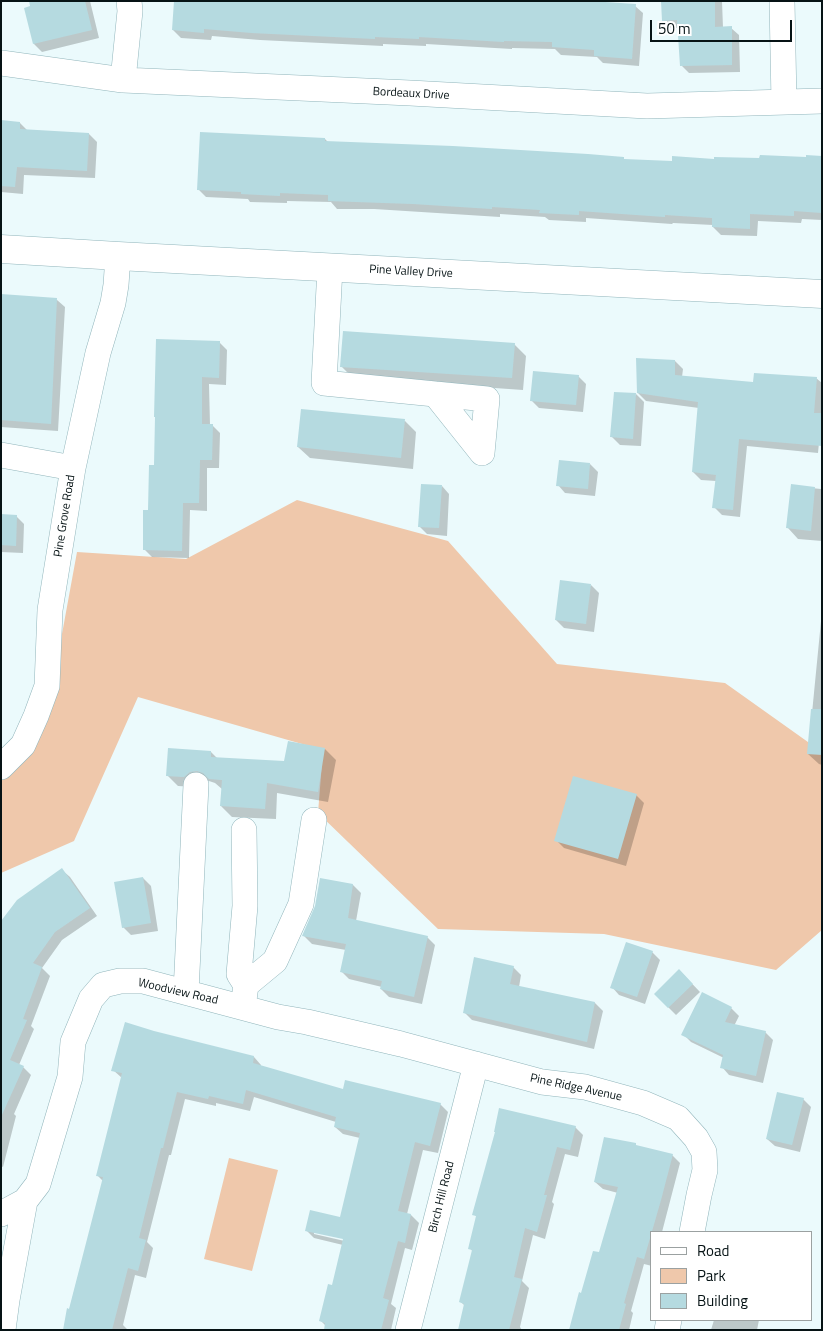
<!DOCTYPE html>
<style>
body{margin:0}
#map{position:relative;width:823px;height:1331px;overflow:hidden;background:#ebfafc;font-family:"Titillium Web",sans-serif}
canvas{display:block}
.frame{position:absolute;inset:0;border:2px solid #061315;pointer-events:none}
.legend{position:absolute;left:650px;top:1231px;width:162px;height:90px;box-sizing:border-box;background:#fff;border:1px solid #9ba1a1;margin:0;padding:6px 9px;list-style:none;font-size:15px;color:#061315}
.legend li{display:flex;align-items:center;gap:10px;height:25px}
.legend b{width:25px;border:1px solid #9ba1a1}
.scale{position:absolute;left:650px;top:20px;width:142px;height:22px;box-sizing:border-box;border:2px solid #061315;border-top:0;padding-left:6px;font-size:15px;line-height:18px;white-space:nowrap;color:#061315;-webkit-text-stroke:4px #fff;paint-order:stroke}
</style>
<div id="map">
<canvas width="823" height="1331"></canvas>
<div class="frame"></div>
<ul class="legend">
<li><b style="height:6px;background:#fff"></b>Road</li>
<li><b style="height:14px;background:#efc8ab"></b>Park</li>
<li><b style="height:14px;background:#b5dae0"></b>Building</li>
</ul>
<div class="scale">50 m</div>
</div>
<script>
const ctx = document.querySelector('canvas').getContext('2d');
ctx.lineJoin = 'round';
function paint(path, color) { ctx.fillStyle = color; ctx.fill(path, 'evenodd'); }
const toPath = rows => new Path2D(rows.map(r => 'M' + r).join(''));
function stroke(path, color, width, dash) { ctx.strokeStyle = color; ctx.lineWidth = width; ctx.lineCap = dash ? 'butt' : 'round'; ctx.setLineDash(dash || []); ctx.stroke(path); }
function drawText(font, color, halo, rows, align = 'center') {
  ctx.font = font + ' "Titillium Web",sans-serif'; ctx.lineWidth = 4; ctx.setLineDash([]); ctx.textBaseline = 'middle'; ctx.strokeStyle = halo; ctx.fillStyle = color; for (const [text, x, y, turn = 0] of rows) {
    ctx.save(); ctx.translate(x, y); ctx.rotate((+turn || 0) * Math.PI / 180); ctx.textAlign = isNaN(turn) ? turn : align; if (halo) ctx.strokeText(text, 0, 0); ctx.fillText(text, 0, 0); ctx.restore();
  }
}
const green = toPath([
 [297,500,448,541,557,664,725,683,822,752,822,930,776,970,604,934,438,929,318,813,323,750,138,697,74,841,1,873,1,782,49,705,77,552,186,559],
 [229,1158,278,1170,252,1271,204,1259]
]);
const shadow = toPath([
 [30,1,90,1,99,38,42,52,34,44,26,9,31,7],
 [175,1,601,1,601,3,635,6,643,13,639,66,603,63,597,57,561,55,555,49,512,48,512,49,426,44,426,46,383,44,383,46,260,40,212,36,211,40,181,38,173,30],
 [662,1,722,1,723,28,731,28,739,35,740,72,689,73,681,65,679,28,671,28,663,20],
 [1,122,20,123,27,130,89,134,97,142,95,178,24,175,23,194,1,192],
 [325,139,328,142,623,158,625,160,673,163,715,160,822,157,822,220,802,219,801,223,758,221,757,236,721,235,713,227,713,225,673,223,672,224,586,218,586,222,549,220,545,217,500,214,500,217,374,209,337,209,331,202,287,201,287,203,250,202,248,199,206,197,198,189],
 [1,296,57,300,65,307,58,431,1,427],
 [219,342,227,350,226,385,209,384,210,425,212,425,220,433,219,468,207,468,207,511,190,510,189,558,152,557,144,549,155,467],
 [514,344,526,356,523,390,353,378,342,367],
 [675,361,683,369,682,377,754,383,816,378,822,383,822,412,818,453,747,446,740,517,722,515,714,507,716,481,701,480,693,472,699,408,646,401,638,393],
 [578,376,586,384,583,412,539,408,532,401],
 [636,394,644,402,641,446,620,445,612,437],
 [405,421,416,432,413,469,310,458,298,447],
 [590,464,598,472,595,496,565,493,558,485],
 [822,483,822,541,798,539,788,528,792,486,821,489],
 [442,486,449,494,447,536,427,534,419,526],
 [1,515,16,516,24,524,23,553,1,552],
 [591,585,599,593,594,632,564,628,556,620],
 [822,611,822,765,819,764,808,754],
 [325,749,336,760,328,802,277,793,276,819,232,817,221,806,222,789,215,783,209,781,201,783,195,787,178,786,167,775,211,752,217,758,285,762],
 [636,795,644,803,626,866,564,848,556,840],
 [62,870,70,877,97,916,62,940,42,968,50,976,31,1026,34,1029,19,1065,23,1067,31,1075,14,1114,16,1116,3,1167,1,1166,1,942],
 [143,878,151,886,158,931,131,935,123,927],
 [321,880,353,885,361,893,356,921,427,937,435,945,422,1004,389,997,381,989,382,987,349,979,341,971,346,950,312,944,304,936,316,907],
 [652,952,660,960,645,1004,619,995,612,987],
 [513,967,521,975,519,987,595,1003,603,1011,594,1049,472,1020,464,1012],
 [679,970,700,992,676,1015,655,994],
 [731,1008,739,1016,734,1026,765,1032,773,1040,763,1083,729,1075,722,1067,724,1058,691,1042,683,1034],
 [254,1057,261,1065,261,1066,344,1091,440,1104,448,1112,438,1153,423,1150,407,1214,411,1215,419,1223,412,1250,405,1248,391,1304,396,1308,391,1330,325,1330,326,1326,321,1321,333,1287,343,1245,314,1238,306,1230,341,1218,360,1138,343,1134,335,1127,336,1122,254,1097,250,1111,216,1103,216,1106,185,1099,171,1155,169,1155,147,1242,153,1248,146,1278,135,1275,123,1325,128,1330,64,1330,103,1181,97,1175,122,1078,113,1070],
 [314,1231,350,1239,349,1242,314,1234],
 [803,1099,811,1107,800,1152,775,1146,767,1139],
 [575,1127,583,1135,578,1157,565,1154,552,1202,554,1204,545,1239,533,1235,522,1281,529,1288,520,1327,522,1330,459,1330,465,1306,461,1302,473,1252,470,1248,477,1217,474,1214],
 [637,1146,672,1155,680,1163,662,1232,652,1232,652,1266,644,1264,631,1311,633,1313,629,1330,571,1330,582,1295,600,1254,618,1193,603,1189,595,1182],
 [714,1320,759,1320,757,1330,711,1330]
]);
const building = toPath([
 [29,1,85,1,92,30,33,44,24,8,30,6],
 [174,1,590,1,636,4,632,59,594,56,594,50,552,47,552,42,504,41,504,42,419,37,419,39,375,37,375,39,252,33,204,29,204,33,172,30],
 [661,1,715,1,715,27,732,26,732,65,680,66,677,20,662,21],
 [1,120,20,122,20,129,89,133,87,171,17,167,15,187,1,186],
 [200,132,325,138,325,141,453,146,588,154,624,157,624,159,672,161,672,156,714,159,714,157,759,158,760,155,806,157,806,155,822,156,822,213,794,211,794,216,750,214,750,229,712,227,712,218,665,215,665,217,579,211,579,215,539,213,540,210,492,207,492,209,413,204,328,201,328,195,280,193,280,196,241,194,241,192,197,190],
 [1,294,57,298,51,424,1,420],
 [343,331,515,343,512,378,340,367],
 [156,339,220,341,219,378,202,377,202,424,213,424,212,460,200,460,199,503,183,503,182,551,143,550,143,510,148,510,149,465,154,465,155,417,154,417],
 [636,358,675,360,675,375,753,382,754,373,817,377,814,413,822,413,822,446,739,439,733,510,712,508,716,475,692,472,698,402,637,393],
 [533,371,579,375,576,405,530,401],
 [614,392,636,393,633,439,610,437],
 [301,409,405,419,401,458,297,447],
 [559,460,590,463,588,489,556,486],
 [421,484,442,485,439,528,418,527],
 [791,484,815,487,811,531,786,528],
 [1,514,17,515,16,546,1,545],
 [560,580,591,584,586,624,555,620],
 [811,709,822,709,822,755,807,754],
 [288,741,325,748,318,792,267,783,265,809,220,806,222,780,209,779,203,773,197,771,190,772,184,777,166,776,168,748,211,751,211,757,284,761],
 [573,776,637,794,618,859,554,841],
 [62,868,90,908,55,932,33,963,42,967,23,1019,27,1020,10,1060,24,1066,1,1117,1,921,17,900],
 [143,877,151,923,122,928,114,882],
 [320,878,353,884,348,918,428,936,414,997,380,989,382,981,340,972,346,944,302,936,315,906],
 [626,942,653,951,637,997,610,988],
 [474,957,514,966,510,984,595,1002,587,1042,463,1013],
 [679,969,693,984,668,1008,654,994],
 [702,992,732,1007,725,1022,766,1031,756,1076,720,1068,723,1055,681,1035],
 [125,1022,154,1031,254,1056,253,1063,343,1089,345,1080,441,1103,430,1146,415,1142,398,1211,411,1214,405,1243,398,1241,383,1298,389,1300,381,1330,324,1330,325,1323,319,1321,328,1284,332,1285,343,1239,305,1231,310,1210,340,1217,360,1133,334,1127,336,1117,246,1090,243,1104,209,1096,208,1099,177,1092,163,1148,161,1148,139,1238,146,1240,138,1271,128,1268,112,1330,63,1330,67,1308,69,1309,103,1177,96,1176,122,1073,111,1071],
 [777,1092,804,1098,792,1145,766,1139],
 [499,1108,576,1126,570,1150,557,1147,544,1195,547,1195,537,1232,525,1228,514,1277,522,1279,509,1330,458,1330,464,1304,459,1302,472,1250,468,1249,476,1216,472,1215,495,1132,494,1132],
 [604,1137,636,1143,636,1145,673,1154,661,1200,644,1259,637,1257,624,1303,626,1304,619,1330,569,1330,579,1292,581,1293,593,1251,599,1252,618,1187,594,1182]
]);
const minor = toPath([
 [782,1,784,102],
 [1,63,123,80,410,93,647,106,822,101],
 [123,80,130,11,129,1],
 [330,268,324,383,435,394,487,399,482,453,435,394],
 [1,455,73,468],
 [1,767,23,745,36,716,47,686,50,610,73,468,98,353,113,303,116,285,118,256],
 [244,830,245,906,239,974,246,985,244,1000],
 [246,985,275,961,301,904,314,820],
 [186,992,196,785],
 [1,1214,25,1201,38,1184,70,1077,73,1042,91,999,103,985,120,981,143,981,278,1017,307,1022,401,1044,542,1082,585,1087,643,1103,678,1118,696,1138,704,1152,705,1170,699,1195,692,1232],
 [3,1330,7,1300,25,1201],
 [408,1330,476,1064],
 [667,1330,669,1320]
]);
const major = toPath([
 [1,249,118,256,822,294]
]);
const streetNames = [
 ["Bordeaux Drive",411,94,3],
 ["Pine Valley Drive",411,272,3],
 ["Pine Grove Road",65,516,-81],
 ["Woodview Road",178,992,13],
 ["Pine Ridge Avenue",576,1088,12],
 ["Birch Hill Road",442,1197,-76]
];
paint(green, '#efc8ab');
paint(shadow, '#0003');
paint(building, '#b5dae0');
stroke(minor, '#91b5bb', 26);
stroke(major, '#91b5bb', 29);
stroke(minor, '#fff', 25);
stroke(major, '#fff', 28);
drawText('12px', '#061315', '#fff', streetNames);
</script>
